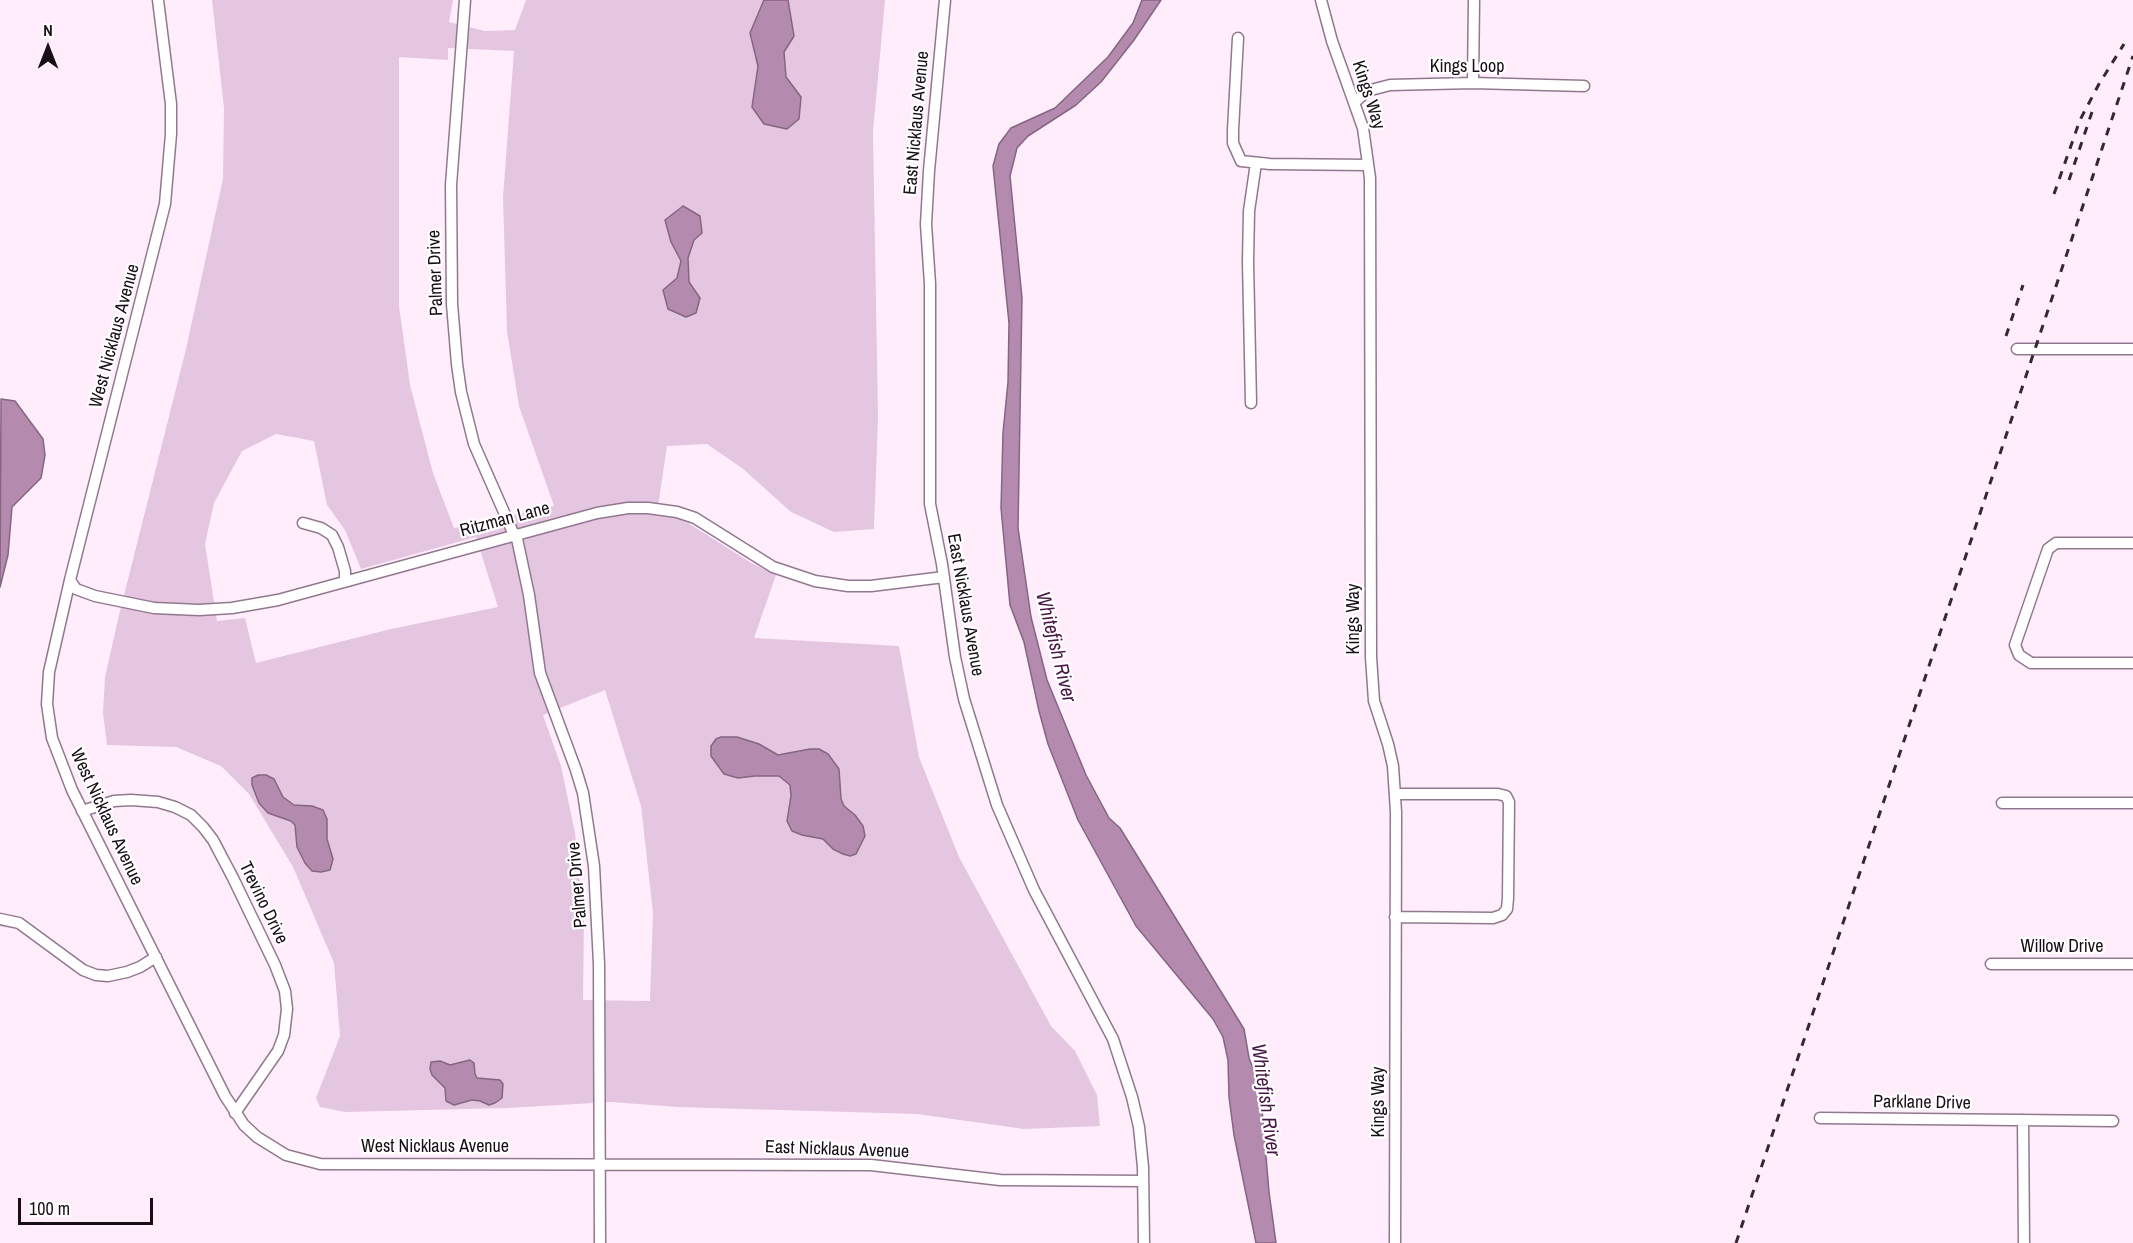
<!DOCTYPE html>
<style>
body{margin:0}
#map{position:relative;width:2133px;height:1243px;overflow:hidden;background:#ffedfc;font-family:"Archivo Narrow",sans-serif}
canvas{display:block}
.north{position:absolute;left:18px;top:18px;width:60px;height:60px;-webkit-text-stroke:4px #fff;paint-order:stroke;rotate:0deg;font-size:16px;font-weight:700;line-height:24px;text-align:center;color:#180e16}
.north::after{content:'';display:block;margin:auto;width:21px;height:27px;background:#180e16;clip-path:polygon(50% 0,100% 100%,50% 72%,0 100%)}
.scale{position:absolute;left:18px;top:1198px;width:135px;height:27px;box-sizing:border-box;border:3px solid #180e16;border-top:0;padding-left:8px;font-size:18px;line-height:21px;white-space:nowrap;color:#180e16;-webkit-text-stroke:4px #fff;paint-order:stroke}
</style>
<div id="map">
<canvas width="2133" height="1243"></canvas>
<div class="north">N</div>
<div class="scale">100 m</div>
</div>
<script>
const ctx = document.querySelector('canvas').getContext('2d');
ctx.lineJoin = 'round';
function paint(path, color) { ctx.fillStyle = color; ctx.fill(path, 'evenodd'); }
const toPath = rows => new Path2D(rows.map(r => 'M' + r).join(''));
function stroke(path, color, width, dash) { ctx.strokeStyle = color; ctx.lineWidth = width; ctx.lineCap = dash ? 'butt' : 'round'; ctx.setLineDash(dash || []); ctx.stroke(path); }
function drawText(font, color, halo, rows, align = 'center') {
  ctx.font = font + ' "Archivo Narrow",sans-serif'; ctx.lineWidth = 4.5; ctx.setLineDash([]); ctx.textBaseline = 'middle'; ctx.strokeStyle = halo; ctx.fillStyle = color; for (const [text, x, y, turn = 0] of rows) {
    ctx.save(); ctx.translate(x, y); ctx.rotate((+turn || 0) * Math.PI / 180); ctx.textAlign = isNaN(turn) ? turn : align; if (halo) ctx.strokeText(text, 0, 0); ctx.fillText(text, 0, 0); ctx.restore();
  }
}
const green = toPath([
 [212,0,453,0,449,22,485,31,515,30,526,0,885,0,873,132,878,417,874,529,834,532,791,512,742,468,707,444,667,446,657,514,674,517,688,523,753,564,776,575,754,638,899,646,919,757,959,857,1051,1026,1075,1051,1097,1095,1100,1126,1024,1129,917,1114,677,1107,611,1102,507,1108,345,1112,320,1107,316,1098,340,1036,334,963,293,867,249,794,221,766,176,747,107,745,103,713,105,677,119,615,186,349,223,179,224,108],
 [448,48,514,51,503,197,507,331,519,406,554,506,454,528,433,473,410,385,399,306,399,57,448,60],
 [276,434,314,441,327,505,345,530,361,569,476,537,498,607,391,629,256,663,245,618,217,621,205,544,214,503,242,451],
 [605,690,641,806,653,913,650,1001,583,1000,584,921,575,833,561,766,543,715]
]);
const water = toPath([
 [764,0,788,0,794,36,784,52,786,77,801,97,799,119,787,129,764,124,752,107,758,66,750,33,764,0],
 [1142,0,1161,0,1134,40,1101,82,1076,105,1028,136,1017,148,1010,176,1022,298,1018,528,1031,617,1047,680,1086,775,1109,818,1120,828,1244,1029,1249,1058,1260,1086,1269,1192,1276,1243,1256,1243,1234,1135,1229,1097,1228,1060,1223,1037,1213,1019,1136,926,1078,820,1048,744,1039,711,1024,642,1010,605,1001,508,1003,433,1008,382,1009,323,993,166,999,144,1011,128,1055,108,1108,57,1133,23,1142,0],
 [683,206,700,216,702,233,694,240,688,258,689,282,700,298,696,313,686,317,668,309,663,290,677,278,681,261,671,242,665,220,683,206],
 [1,399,15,401,43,439,45,455,41,478,12,507,8,555,0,587,1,399],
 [721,737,737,737,759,744,778,755,810,749,819,749,828,754,839,769,841,799,844,806,855,815,863,826,865,836,856,854,850,856,843,854,833,849,823,839,802,835,792,831,787,821,791,796,790,785,779,776,755,776,738,778,724,774,711,756,711,746,716,739,721,737],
 [258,775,266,775,274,779,283,797,294,805,312,806,323,810,327,819,327,839,333,859,330,870,321,872,312,871,305,863,297,847,295,825,291,821,268,813,259,803,252,785,252,778,258,775],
 [470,1060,474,1063,475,1074,477,1078,500,1080,503,1084,502,1098,495,1103,489,1105,480,1101,472,1100,454,1105,446,1101,445,1088,432,1075,430,1069,431,1062,440,1061,450,1065,470,1060]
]);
const street = toPath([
 [158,0,171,104,171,134,165,204,70,580,49,672,47,704,52,738,72,790,225,1096,244,1125,257,1137,286,1155,320,1164,871,1165,1000,1180,1143,1181],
 [465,0,451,185,452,304,457,364,461,392,474,444,514,535],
 [945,0,929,171,926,224,930,284,930,504,942,564,955,657,964,699,997,805,1034,890,1113,1039,1132,1097,1139,1127,1143,1167,1144,1243],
 [1321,0,1332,41,1363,128,1370,178,1371,657,1374,701,1388,744,1393,766,1396,812,1395,1243],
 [1238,38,1233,130,1233,143,1241,161,1270,164,1367,165],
 [1473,83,1474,0],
 [1355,102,1367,91,1390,85,1473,83,1584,86],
 [2017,349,2133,349],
 [1251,403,1248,262,1249,211,1256,163],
 [303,523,321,528,332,535,338,547,345,571,345,581],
 [516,534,529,595,540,673,576,770,583,793,594,866,599,964,600,1243],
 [2133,543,2056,543,2048,549,2015,645,2019,655,2031,663,2133,663],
 [70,580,76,589,95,596,154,608,199,610,232,608,278,600,597,513,628,508,648,508,677,512,695,518,773,567,815,581,848,586,871,586,944,577],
 [2002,803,2133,803],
 [82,811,114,801,131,800,158,802,175,807,191,815,203,827,213,840,233,878,275,965,285,991,287,1009,284,1035,278,1051,235,1113],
 [1395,917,1493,918,1502,915,1507,909,1508,898,1509,802,1506,796,1498,794,1396,794],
 [0,919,19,923,83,970,96,975,108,976,127,972,140,967,156,957],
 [1991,964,2133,964],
 [1820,1118,2113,1121],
 [2023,1120,2024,1243]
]);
const rail = toPath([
 [2069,180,2092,112],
 [2054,194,2080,120,2099,84,2124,44],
 [2006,336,2023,285],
 [1736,1243,2133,56]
]);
const streetNames = [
 ["Kings Loop",1467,67],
 ["Kings Way",1368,95,72],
 ["East Nicklaus Avenue",917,123,-85],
 ["Palmer Drive",436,273,-92],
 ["West Nicklaus Avenue",115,336,-75],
 ["Ritzman Lane",505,520,-15],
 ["East Nicklaus Avenue",965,605,80],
 ["Kings Way",1354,619,-90],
 ["West Nicklaus Avenue",106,817,65],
 ["Palmer Drive",578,885,-95],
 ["Trevino Drive",263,903,64],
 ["Willow Drive",2062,947],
 ["Kings Way",1379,1102,-90],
 ["Parklane Drive",1922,1103,1],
 ["West Nicklaus Avenue",435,1147],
 ["East Nicklaus Avenue",837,1150,2]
];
const waterNames = [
 ["Whitefish River",1055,647,76],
 ["Whitefish River",1265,1100,82]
];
paint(green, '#e5c6e0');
paint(water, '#b48baf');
stroke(water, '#856681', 1.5);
stroke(street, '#92788f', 13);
stroke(street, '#fff', 10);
stroke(rail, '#342931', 3, [8, 8]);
drawText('18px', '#180e16', '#fff', streetNames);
drawText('italic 20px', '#481645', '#fff', waterNames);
</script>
